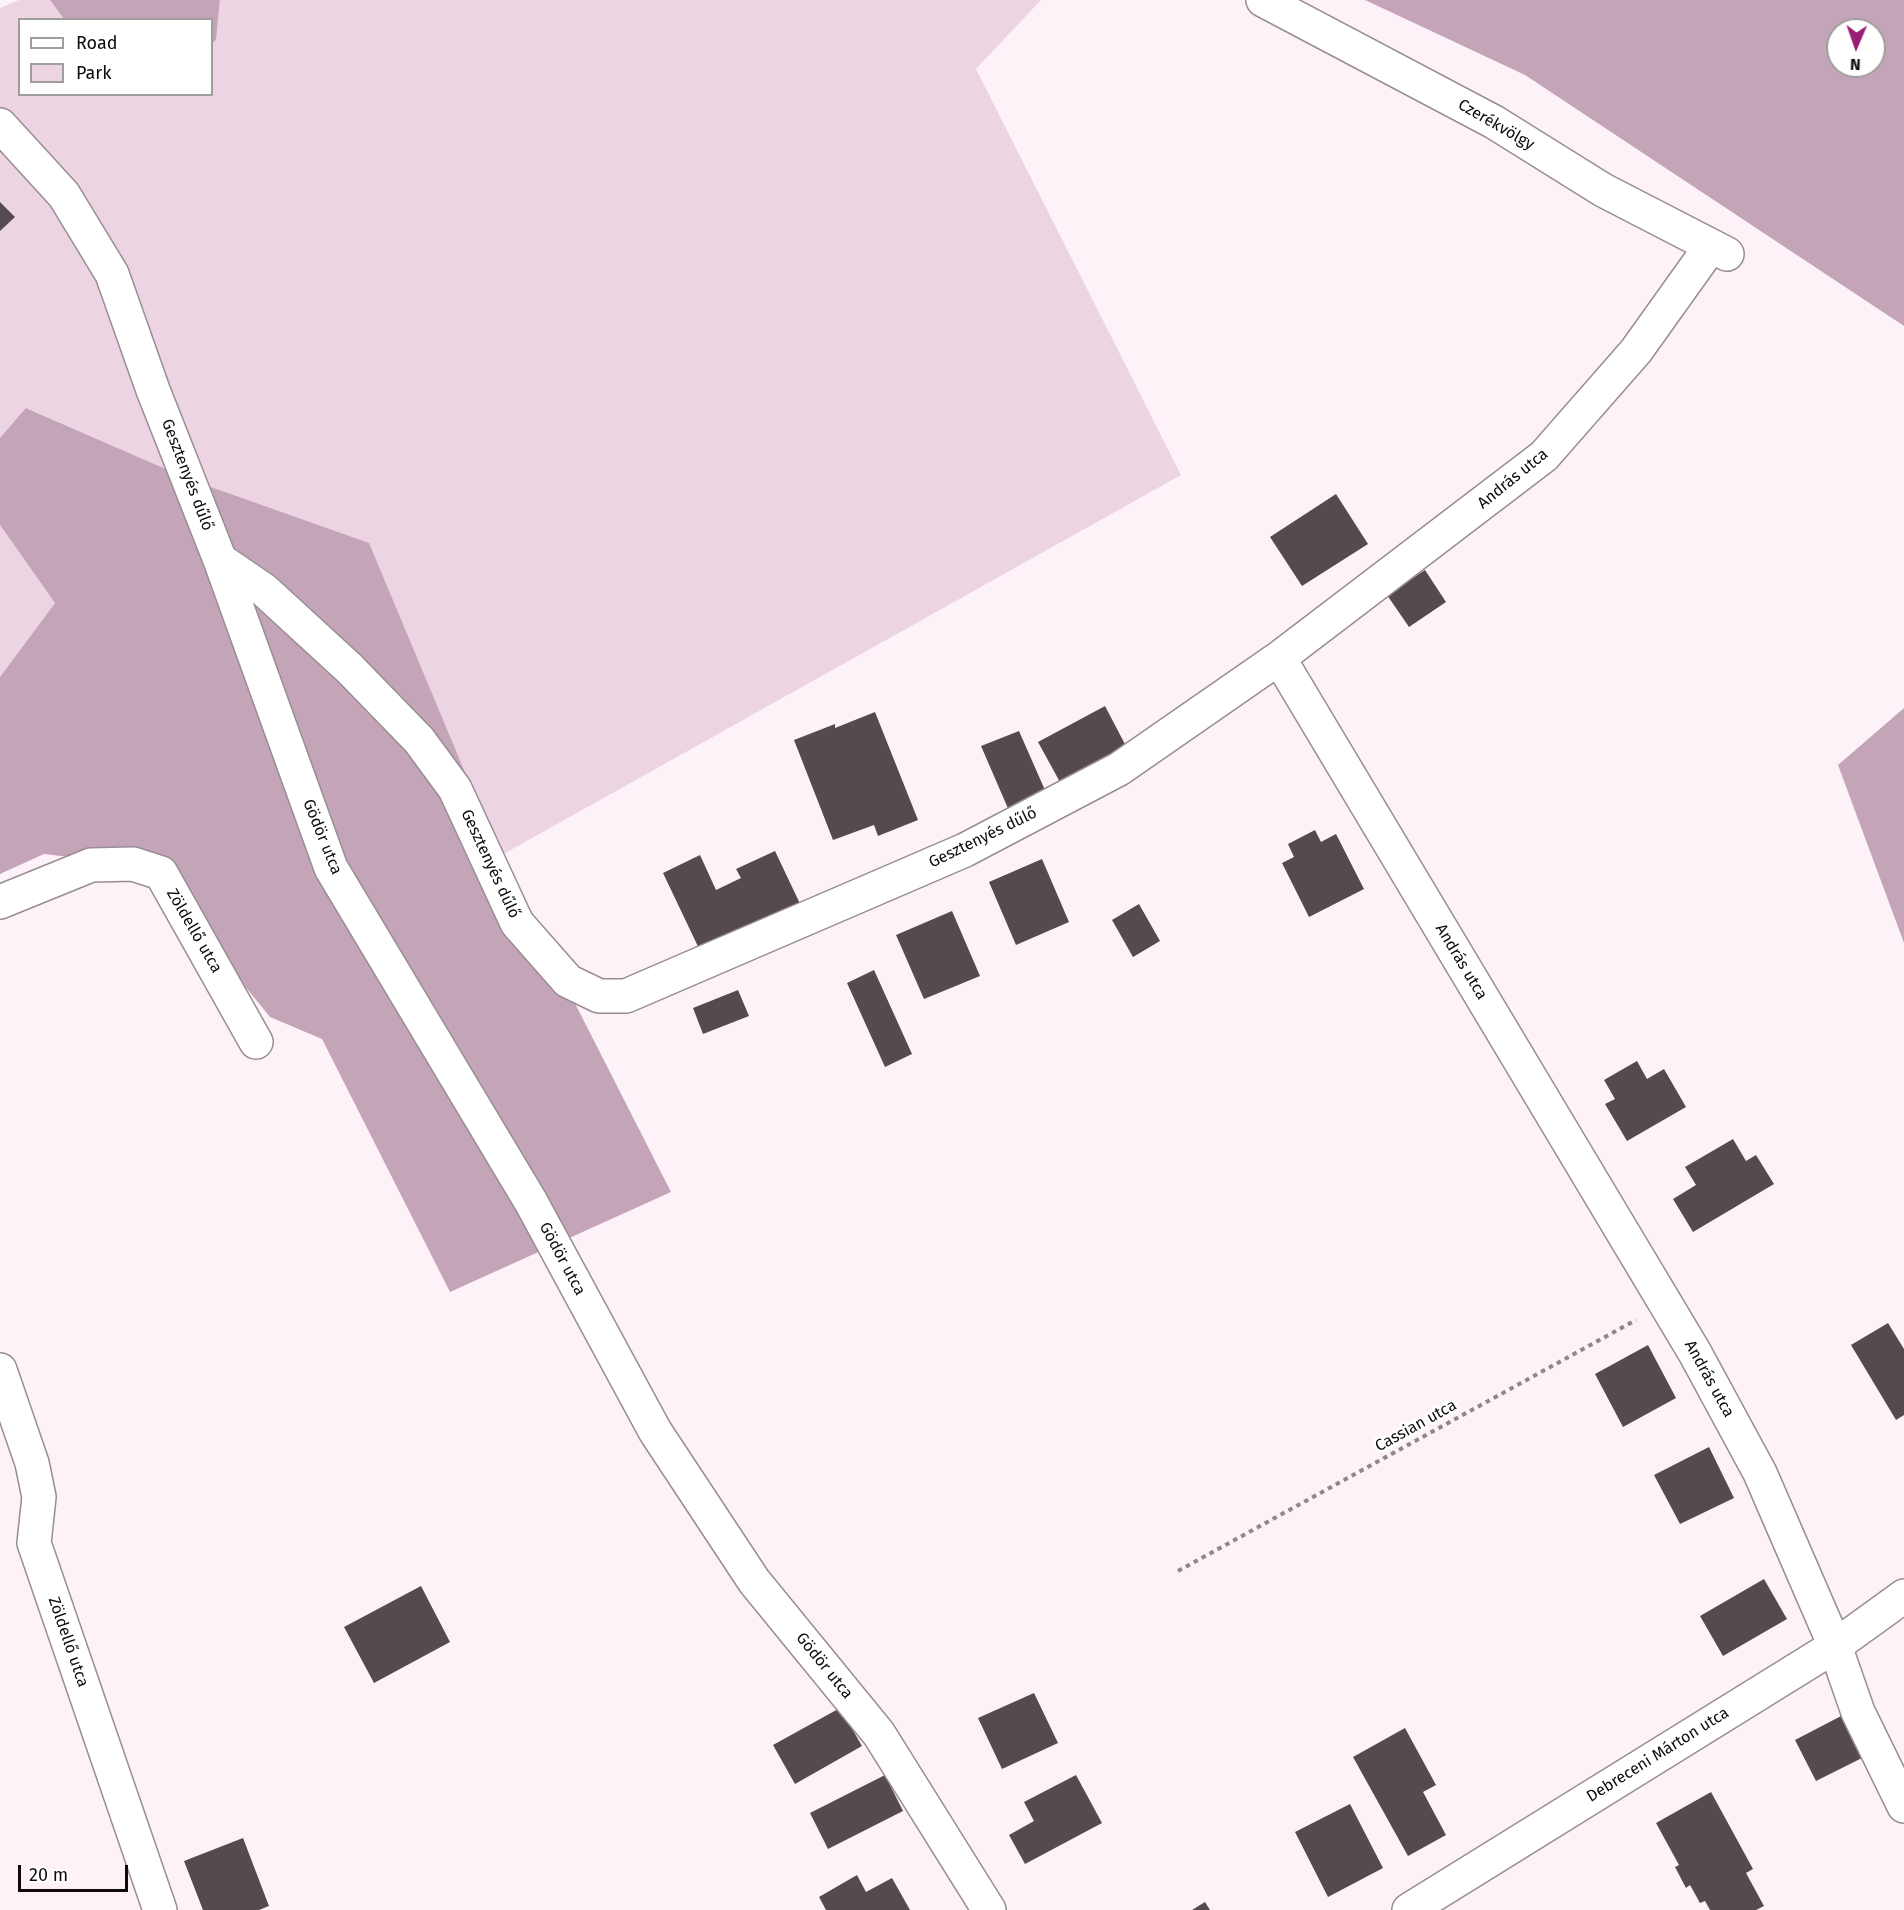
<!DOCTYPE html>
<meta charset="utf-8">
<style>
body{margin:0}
#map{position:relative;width:1904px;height:1910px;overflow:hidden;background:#fef2f9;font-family:"Fira Sans",sans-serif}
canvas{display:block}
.legend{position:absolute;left:18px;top:18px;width:195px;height:78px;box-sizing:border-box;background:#fff;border:2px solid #9f9d9e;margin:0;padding:8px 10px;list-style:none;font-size:18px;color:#0e0b0d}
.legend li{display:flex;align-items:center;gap:12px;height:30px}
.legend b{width:30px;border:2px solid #9f9d9e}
.north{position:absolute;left:1826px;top:18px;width:60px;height:60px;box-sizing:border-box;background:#fff;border:2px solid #9f9d9e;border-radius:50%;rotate:182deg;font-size:16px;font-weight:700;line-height:24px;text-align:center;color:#0e0b0d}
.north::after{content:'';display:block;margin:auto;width:21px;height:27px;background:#981f78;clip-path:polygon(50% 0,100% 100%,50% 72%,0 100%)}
.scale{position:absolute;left:18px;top:1865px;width:110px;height:27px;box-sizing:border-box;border:3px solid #0e0b0d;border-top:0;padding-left:8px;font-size:18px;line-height:21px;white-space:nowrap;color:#0e0b0d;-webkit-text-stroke:4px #fff;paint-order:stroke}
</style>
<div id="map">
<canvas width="1904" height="1910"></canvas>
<ul class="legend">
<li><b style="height:8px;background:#fff"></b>Road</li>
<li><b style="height:16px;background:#ecd4e2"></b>Park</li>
</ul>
<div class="north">N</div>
<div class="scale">20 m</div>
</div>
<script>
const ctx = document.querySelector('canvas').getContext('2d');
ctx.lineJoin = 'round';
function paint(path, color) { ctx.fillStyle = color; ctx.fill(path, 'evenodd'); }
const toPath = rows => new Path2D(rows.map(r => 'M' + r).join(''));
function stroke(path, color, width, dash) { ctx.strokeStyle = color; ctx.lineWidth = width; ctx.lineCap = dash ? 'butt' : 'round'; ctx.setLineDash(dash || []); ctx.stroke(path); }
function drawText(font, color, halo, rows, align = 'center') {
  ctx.font = font + ' "Fira Sans",sans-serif'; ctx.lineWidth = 6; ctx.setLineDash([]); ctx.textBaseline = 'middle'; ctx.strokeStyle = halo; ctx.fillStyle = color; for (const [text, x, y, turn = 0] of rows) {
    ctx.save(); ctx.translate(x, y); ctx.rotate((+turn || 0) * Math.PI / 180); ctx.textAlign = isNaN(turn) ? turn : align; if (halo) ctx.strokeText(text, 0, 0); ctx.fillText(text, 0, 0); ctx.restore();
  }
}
const green = toPath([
 [19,0,50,0,64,19,20,20,20,94,120,96,212,94,212,43,216,40,220,0,1041,0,976,69,1181,475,500,856,191,480,27,408,0,438,0,8],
 [0,525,55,603,0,677]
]);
const forest = toPath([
 [50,0,220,0,216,40,212,43,212,20,64,19],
 [1365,0,1904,0,1904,326,1525,75],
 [1838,30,1874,30,1874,66,1838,66],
 [26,408,191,480,369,543,500,856,671,1192,450,1292,322,1039,270,1017,147,866,44,854,0,874,0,677,55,603,0,525,0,438],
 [1904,708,1904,943,1838,765]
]);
const building = toPath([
 [0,202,15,217,0,231],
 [1336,494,1368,544,1302,586,1270,537],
 [1425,570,1446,602,1409,627,1387,595],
 [1105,706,1127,748,1061,784,1038,742],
 [875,712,918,820,878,836,874,825,833,840,794,740,835,724,835,728],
 [1019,731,1048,797,1010,813,981,746],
 [1315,830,1321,842,1336,834,1364,889,1309,917,1282,863,1294,857,1288,844],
 [775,851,803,910,703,957,663,873,700,855,716,890,741,878,736,869],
 [1042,859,1069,922,1016,945,989,882],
 [1139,904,1160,941,1133,957,1112,920],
 [952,911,980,976,924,999,896,935],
 [874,970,912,1054,885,1067,847,983],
 [738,990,749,1016,703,1034,693,1008],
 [1637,1061,1647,1079,1664,1069,1686,1107,1627,1141,1605,1104,1615,1099,1604,1080],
 [1733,1139,1746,1161,1756,1155,1774,1184,1693,1232,1673,1199,1696,1185,1685,1167],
 [1888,1323,1904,1349,1904,1415,1896,1420,1851,1345],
 [1648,1345,1676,1398,1623,1427,1595,1374],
 [1709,1447,1734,1498,1680,1524,1654,1475],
 [1764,1579,1787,1619,1723,1656,1700,1616],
 [421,1586,450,1642,374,1683,344,1627],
 [1034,1693,1058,1743,1002,1769,978,1718],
 [840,1708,862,1746,795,1784,773,1745],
 [1845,1714,1866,1756,1816,1781,1795,1740],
 [1405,1728,1436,1785,1423,1792,1446,1835,1408,1856,1353,1757],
 [885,1775,903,1811,828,1849,810,1813],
 [1076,1775,1102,1823,1025,1864,1009,1835,1034,1821,1024,1802],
 [1711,1792,1753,1869,1746,1873,1764,1906,1756,1910,1710,1910,1705,1901,1700,1903,1690,1885,1686,1888,1675,1867,1679,1865,1656,1823],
 [1350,1804,1383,1868,1328,1897,1295,1832],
 [243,1838,269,1906,259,1910,203,1910,184,1861],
 [857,1875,866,1892,892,1878,910,1910,826,1910,819,1897],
 [1205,1902,1210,1910,1192,1910]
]);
const path = toPath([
 [1178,1571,1636,1320]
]);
const minor = toPath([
 [1263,0,1494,122,1603,190,1727,254],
 [0,125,64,195,112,274,153,390,220,560,264,590,349,668,419,740,455,789,517,923,568,981,599,996,626,996,965,850,1119,769,1279,658],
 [1711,246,1636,351,1544,456,1279,658,1695,1353,1760,1473,1835,1646,1858,1712,1904,1806],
 [220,560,331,868,531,1202,655,1431,754,1581,879,1734,989,1910],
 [0,902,91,865,133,864,161,873,256,1042],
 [0,1370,32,1463,39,1497,34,1543,160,1910],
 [1409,1910,1835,1646,1904,1596]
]);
const streetNames = [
 ["Czerékvölgy",1496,125,30],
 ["Gesztenyés dűlő",187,475,69],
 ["András utca",1513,479,-39],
 ["Gödör utca",322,837,68],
 ["Gesztenyés dűlő",983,838,-26],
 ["Gesztenyés dűlő",490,864,65],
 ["Zöldellő utca",194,931,60],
 ["András utca",1461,962,59],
 ["Gödör utca",562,1259,62],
 ["András utca",1709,1379,61],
 ["Cassian utca",1416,1426,-29],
 ["Zöldellő utca",68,1642,71],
 ["Gödör utca",824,1666,51],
 ["Debreceni Márton utca",1658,1755,-32]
];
paint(green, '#ecd4e2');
paint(forest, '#c4a5b8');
paint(building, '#544a50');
stroke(minor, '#988d94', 36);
stroke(path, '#8f878b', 4, [4.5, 4.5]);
stroke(minor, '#fff', 33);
drawText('16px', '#0e0b0d', '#fff', streetNames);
</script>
